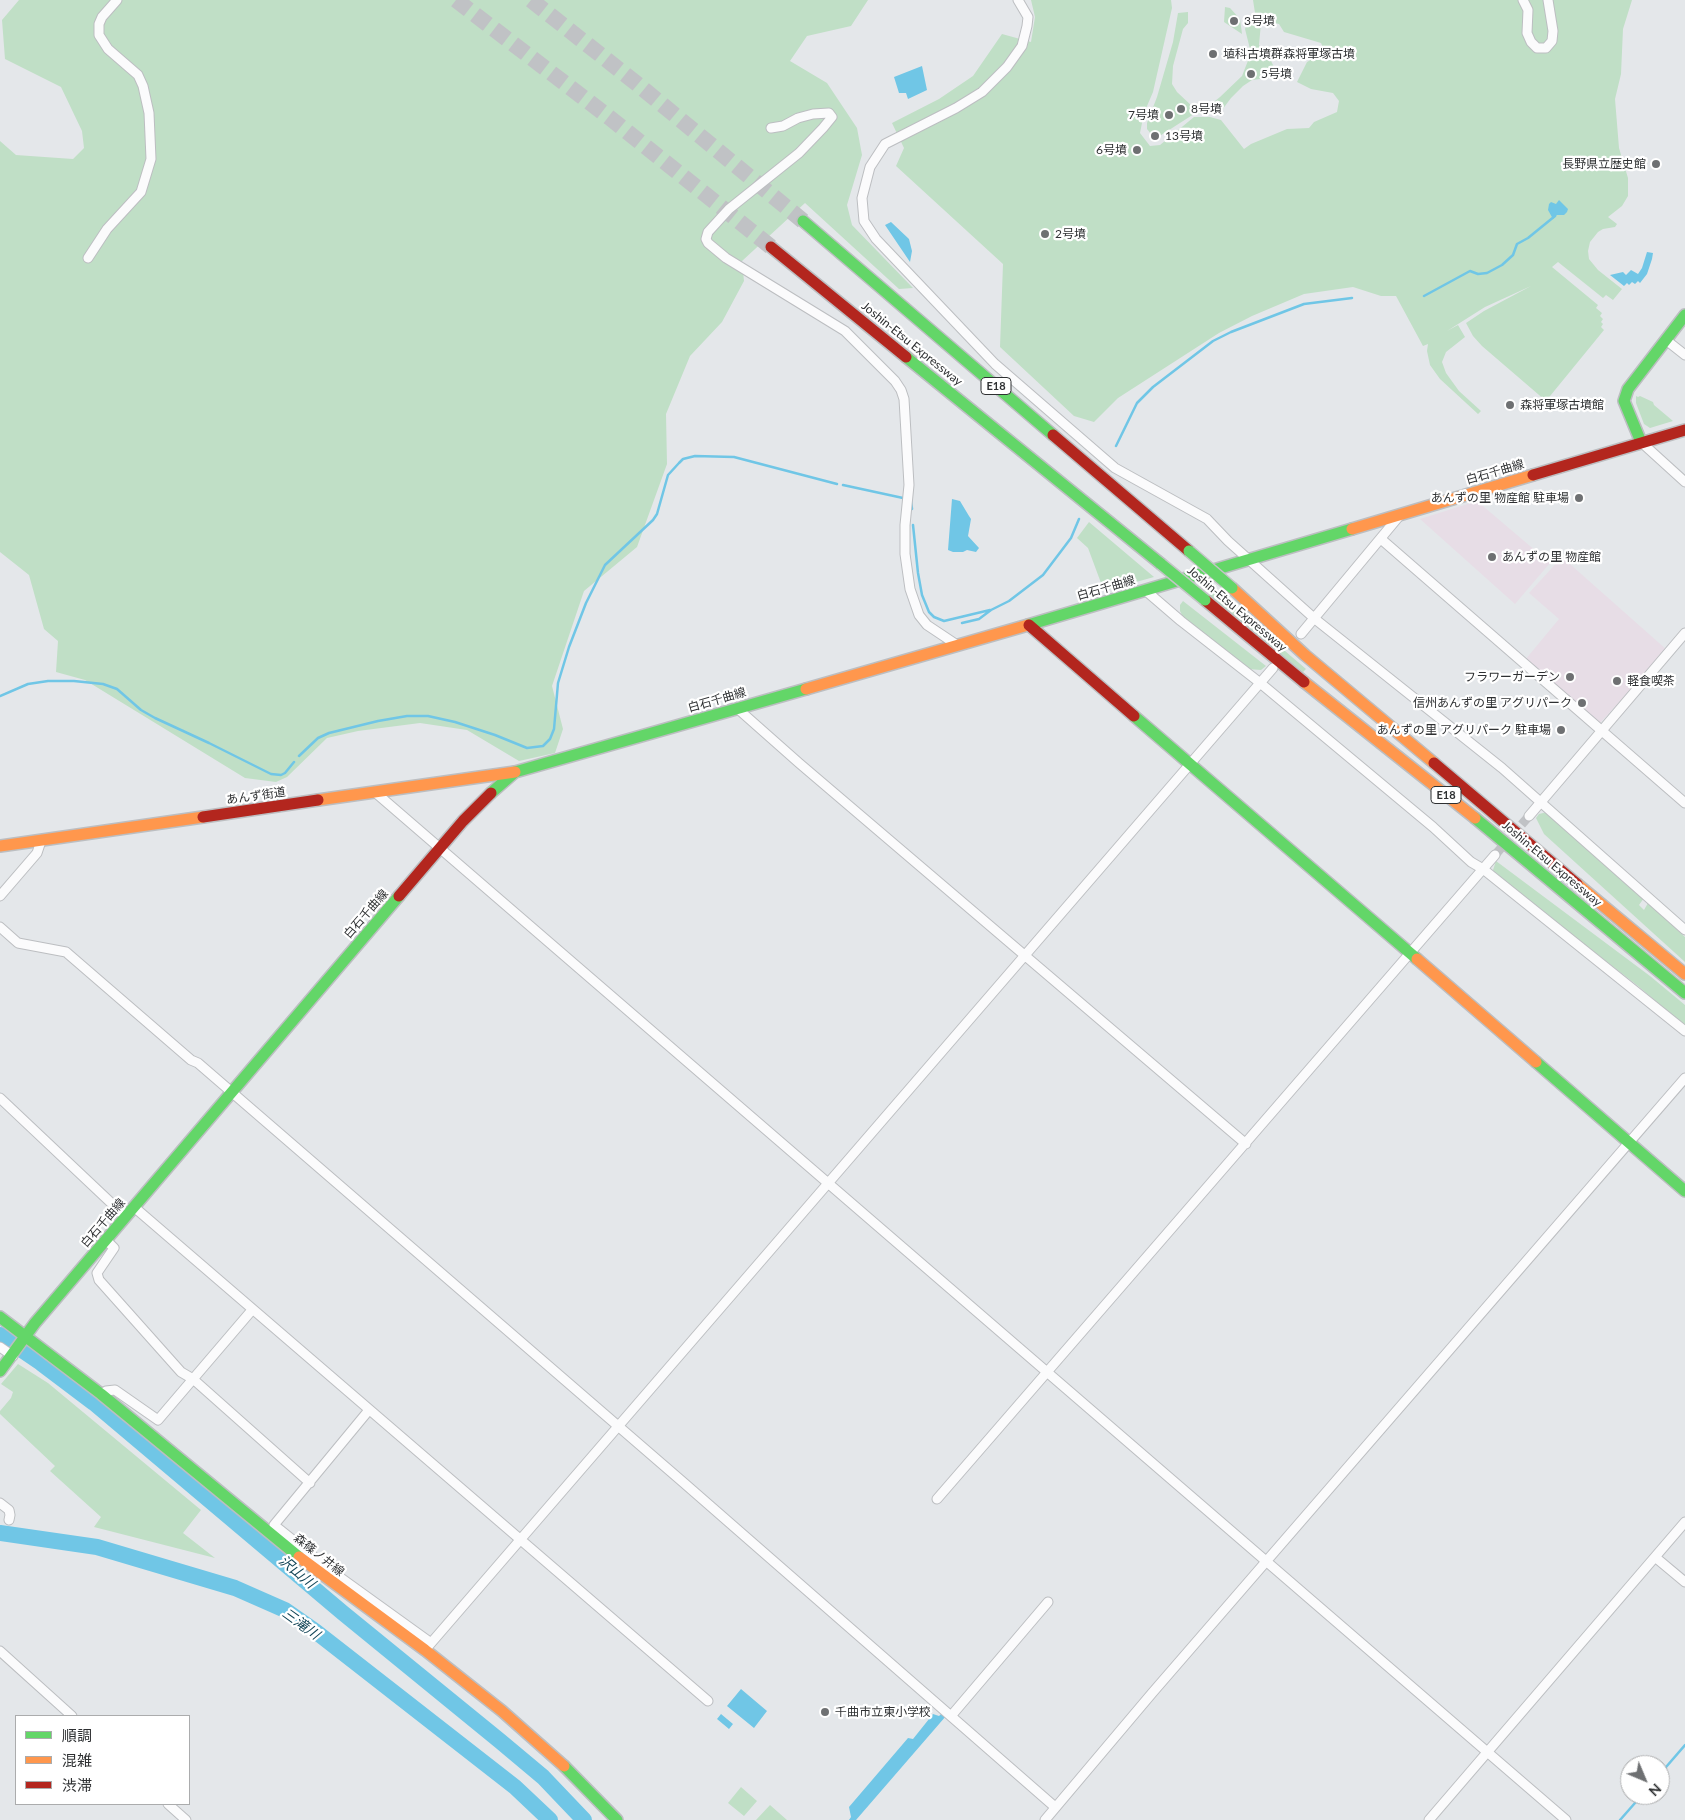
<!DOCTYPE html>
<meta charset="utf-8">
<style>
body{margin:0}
#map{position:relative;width:1685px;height:1820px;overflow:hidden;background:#e4e7ea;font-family:Lato,"Noto Sans JP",sans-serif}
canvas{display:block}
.legend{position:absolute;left:15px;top:1715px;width:175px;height:90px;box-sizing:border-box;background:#fff;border:1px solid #abacad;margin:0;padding:6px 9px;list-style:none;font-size:15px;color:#2e3032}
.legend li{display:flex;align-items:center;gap:10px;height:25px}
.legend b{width:25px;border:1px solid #abacad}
.north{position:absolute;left:1620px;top:1755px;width:50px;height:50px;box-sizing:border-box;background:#fff;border:1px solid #abacad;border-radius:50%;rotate:135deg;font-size:14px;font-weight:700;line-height:20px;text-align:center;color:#2e3032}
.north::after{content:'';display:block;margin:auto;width:18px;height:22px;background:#6e7072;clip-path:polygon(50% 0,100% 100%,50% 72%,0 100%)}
</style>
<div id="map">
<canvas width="1685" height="1820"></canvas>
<ul class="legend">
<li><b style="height:6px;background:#63d668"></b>順調</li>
<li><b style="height:6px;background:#ff974d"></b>混雑</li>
<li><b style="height:6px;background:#b3261e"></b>渋滞</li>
</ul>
<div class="north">N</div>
</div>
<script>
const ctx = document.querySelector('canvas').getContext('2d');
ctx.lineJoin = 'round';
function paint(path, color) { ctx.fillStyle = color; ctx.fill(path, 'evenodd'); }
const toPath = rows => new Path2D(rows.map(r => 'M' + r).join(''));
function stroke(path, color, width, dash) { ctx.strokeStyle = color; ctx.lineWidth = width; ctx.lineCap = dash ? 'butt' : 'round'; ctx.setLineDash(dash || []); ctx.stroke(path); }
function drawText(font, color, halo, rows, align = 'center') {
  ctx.font = font + ' Lato,"Noto Sans JP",sans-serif'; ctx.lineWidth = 4.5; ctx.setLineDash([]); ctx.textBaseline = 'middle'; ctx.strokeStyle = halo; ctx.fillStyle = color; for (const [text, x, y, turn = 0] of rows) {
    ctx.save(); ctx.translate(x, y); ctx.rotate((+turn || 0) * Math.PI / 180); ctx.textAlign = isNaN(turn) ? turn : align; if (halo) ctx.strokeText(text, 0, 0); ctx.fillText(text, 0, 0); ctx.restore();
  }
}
const commercial = toPath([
 [1477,501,1550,563,1515,604,1420,519],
 [1562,557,1667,650,1599,724,1525,660,1559,619,1529,593]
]);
const green = toPath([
 [19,0,868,0,851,26,807,36,790,61,827,83,857,128,862,155,847,205,852,225,913,288,899,289,805,203,742,261,744,281,722,322,690,356,666,414,667,464,637,547,584,591,552,686,563,729,555,753,519,761,467,730,420,723,358,731,327,738,287,777,276,782,245,778,85,680,56,672,58,641,44,629,29,575,0,552,0,141,16,155,73,159,84,148,82,131,61,87,5,59,2,20],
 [1031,0,1171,0,1172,8,1153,92,1144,113,1140,133,1150,146,1160,145,1194,117,1210,117,1221,120,1244,149,1251,144,1287,129,1309,128,1314,122,1337,112,1339,101,1333,93,1311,89,1297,82,1307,62,1325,52,1321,43,1284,32,1279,24,1267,21,1255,13,1253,0,1632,0,1623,29,1621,74,1615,99,1619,148,1628,178,1628,196,1622,206,1608,217,1617,224,1615,227,1603,229,1598,232,1590,242,1588,251,1589,259,1598,270,1622,289,1613,300,1606,295,1603,298,1558,262,1552,267,1598,305,1596,308,1602,313,1600,316,1603,319,1601,322,1603,324,1601,327,1604,330,1546,401,1482,346,1473,336,1466,323,1484,311,1531,286,1485,307,1447,331,1458,325,1465,337,1446,352,1442,362,1446,373,1459,391,1481,411,1478,414,1440,379,1430,365,1427,351,1428,344,1423,346,1396,296,1381,296,1353,287,1304,294,1252,316,1219,333,1118,398,1094,422,1074,416,1000,347,1003,264,896,166,904,148,892,123,939,99,973,76,1002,34,1031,42,1035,17],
 [1225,7,1230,8,1240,19,1242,34,1224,22],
 [1188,12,1188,23,1183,29,1173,66,1172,84,1177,92,1193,107,1201,108,1210,105,1220,97,1242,76,1251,53,1245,29,1251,15,1257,17,1261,23,1259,45,1270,59,1277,73,1276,77,1252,80,1243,86,1231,98,1219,114,1194,114,1155,139,1147,129,1147,123,1157,97,1173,42,1178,13],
 [1636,396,1638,397,1640,396,1653,402,1654,405,1673,421,1650,428,1644,424,1636,403],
 [1089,522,1154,577,1104,591,1088,548,1077,538],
 [1214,590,1306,669,1303,672,1209,595],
 [1183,601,1266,666,1261,670,1248,669,1183,617,1180,611,1180,605],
 [1547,812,1644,898,1639,905,1644,910,1648,903,1685,937,1685,962,1544,834,1536,818,1539,814],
 [1496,861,1650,976,1685,1005,1685,1026,1638,986,1495,875,1493,870],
 [18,1364,48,1383,201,1510,183,1533,215,1558,94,1527,101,1517,50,1471,55,1466,0,1414,0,1411,11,1398,13,1392,1,1384],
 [741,1787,757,1801,744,1816,728,1803],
 [770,1805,787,1820,756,1820]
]);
const water = toPath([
 [922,66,927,90,908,99,906,93,899,93,894,77],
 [1559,200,1568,209,1567,212,1564,215,1557,215,1553,219,1548,210,1549,204,1551,202,1556,204],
 [891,222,909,239,912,251,910,262,885,225],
 [1647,252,1653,253,1652,259,1647,274,1640,283,1638,281,1635,284,1632,282,1629,285,1627,283,1624,286,1610,275,1623,272,1626,275,1631,270,1638,274,1642,268],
 [952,499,960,501,969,516,971,519,968,536,979,548,976,552,967,550,963,552,953,552,948,550],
 [741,1689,767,1711,754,1728,727,1706],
 [942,1713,946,1716,856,1820,849,1820,851,1817,849,1807,908,1738,913,1739,933,1714,939,1716],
 [721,1714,733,1724,729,1729,717,1719]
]);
const stream = toPath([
 [1424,296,1470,271,1478,274,1487,273,1502,265,1513,255,1517,244,1528,238,1555,216],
 [1116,446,1137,403,1153,387,1213,341,1231,332,1304,304,1352,298],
 [843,485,903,498],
 [911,501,912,509],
 [913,525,918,573,922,595,929,612,934,617,944,621,990,610],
 [962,623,979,619,991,610,1009,601,1043,575,1071,538,1079,519],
 [0,696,28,684,48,681,74,681,103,684,117,689,141,710,155,718,209,743,271,774,281,775,285,773,294,762],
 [299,756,318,738,329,733,378,721,407,716,428,716,455,722,495,735,527,748,543,746,550,739,554,729,558,683,569,647,586,603,605,565,653,520,657,514,668,475,679,463,683,459,695,456,734,457,837,484],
 [1660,1774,1685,1745],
 [1620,1820,1642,1795]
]);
const river = toPath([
 [0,1335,41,1363,94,1403,343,1613,500,1741,543,1777,584,1820],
 [0,1533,97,1547,235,1588,285,1610,315,1631,515,1787,550,1820]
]);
const streetTunnel = toPath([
 [1495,855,1529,816]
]);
const highwayTunnel = toPath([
 [456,0,610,118,771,247],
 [531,0,636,83,803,221]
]);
const street = toPath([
 [1018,0,1028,17,1027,26,1022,46,1007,67,982,92,956,108,885,144,870,167,862,198,864,221,876,239,995,364,1115,468,1207,519,1228,541,1315,619,1502,768,1685,930],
 [1523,0,1528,10,1527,33,1531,42,1537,48,1546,48,1552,41,1553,31,1548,0],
 [771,128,783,126,798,118,813,114,829,113,832,117,823,128,799,153,729,209,708,232,706,239,708,243,726,258,845,331,895,381,901,390,904,399,909,485,905,525,905,554,910,589,919,615,927,625,957,645],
 [88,258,107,229,141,192,151,159,149,113,143,86,138,75,108,49,99,35,99,24,102,17,117,0],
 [1666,340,1685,355],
 [1641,442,1685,482],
 [1381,539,1685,803],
 [1145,590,1181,621,1259,682,1433,827,1471,862,1483,869,1685,1031],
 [1301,634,1400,515],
 [738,709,799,763,1246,1144],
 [376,793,1566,1820],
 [1529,816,1685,633],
 [0,896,37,853,41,841],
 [0,927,18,943,66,952,191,1060,198,1063,684,1483,1055,1807],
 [0,1098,126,1217],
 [134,1207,708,1701],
 [106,1240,114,1248,97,1273,99,1280,181,1372,193,1379,310,1483],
 [0,1347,13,1356],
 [101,1394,106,1391,115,1390,158,1420,252,1310],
 [369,1410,274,1525,338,1576,431,1643],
 [937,1499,1495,855],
 [0,1503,9,1510,10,1515,9,1520],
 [1655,1557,1685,1582],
 [425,1650,1273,668],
 [0,1651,72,1716],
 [951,1716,1048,1602],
 [168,1804,186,1820],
 [1045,1820,1153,1692,1685,1078],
 [1429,1820,1685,1522]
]);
const fast = toPath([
 [803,221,1053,435],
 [906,357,1161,564],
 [1641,442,1624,401,1628,389,1685,315],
 [1028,625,1352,529],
 [1134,716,1417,959],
 [491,793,515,772,806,689],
 [1475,818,1685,993],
 [1536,1062,1685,1191],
 [0,1317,101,1394,299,1557],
 [0,1371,35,1323,399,896],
 [564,1766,617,1820]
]);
const slow = toPath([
 [1352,529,1533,475],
 [1232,588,1305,655,1434,763],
 [1304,682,1475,818],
 [806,689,1028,625],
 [318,800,515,772],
 [0,846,203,817],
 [1577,884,1685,974],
 [1417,959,1536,1062],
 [299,1557,425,1650,502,1711,564,1766]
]);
const jam = toPath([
 [771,247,906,357],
 [1053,435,1189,551],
 [1533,475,1685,430],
 [1205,600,1304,682],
 [1029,625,1134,716],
 [1434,763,1577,884],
 [203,817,318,800],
 [399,896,463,821,491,793]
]);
const fastBridge = toPath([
 [1189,551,1232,588],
 [1161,564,1205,600]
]);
const markers = [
 [1234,21,5,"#6e7072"],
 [1213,54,5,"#6e7072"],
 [1251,74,5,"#6e7072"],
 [1181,109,5,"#6e7072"],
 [1169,115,5,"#6e7072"],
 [1155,136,5,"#6e7072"],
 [1137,150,5,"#6e7072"],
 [1656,164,5,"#6e7072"],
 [1045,234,5,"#6e7072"],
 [1510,405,5,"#6e7072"],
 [1579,498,5,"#6e7072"],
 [1492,557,5,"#6e7072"],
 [1570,677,5,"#6e7072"],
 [1617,681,5,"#6e7072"],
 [1582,703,5,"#6e7072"],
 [1561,730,5,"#6e7072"],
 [825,1712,5,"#6e7072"]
];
const shields = [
 [996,386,30],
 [1446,795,30]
];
const shieldNames = [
 ["E18",996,386],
 ["E18",1446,795]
];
const poiNames = [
 ["3号墳",1244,21],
 ["埴科古墳群森将軍塚古墳",1223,54],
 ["5号墳",1261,74],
 ["8号墳",1191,109],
 ["7号墳",1159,115,"right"],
 ["13号墳",1165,136],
 ["6号墳",1127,150,"right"],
 ["長野県立歴史館",1646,164,"right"],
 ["2号墳",1055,234],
 ["森将軍塚古墳館",1520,405],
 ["あんずの里 物産館 駐車場",1569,498,"right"],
 ["あんずの里 物産館",1502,557],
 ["フラワーガーデン",1560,677,"right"],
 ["軽食喫茶",1627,681],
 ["信州あんずの里 アグリパーク",1572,703,"right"],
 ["あんずの里 アグリパーク 駐車場",1551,730,"right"],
 ["千曲市立東小学校",835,1712]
];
const streetNames = [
 ["Joshin-Etsu Expressway",912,344,39],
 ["白石千曲線",1495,472,-16],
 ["白石千曲線",1106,588,-16],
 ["Joshin-Etsu Expressway",1237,609,40],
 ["白石千曲線",717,700,-16],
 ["あんず街道",256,796,-8],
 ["Joshin-Etsu Expressway",1552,864,40],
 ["白石千曲線",366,914,-49],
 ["白石千曲線",103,1223,-49],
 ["森篠ノ井線",319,1555,38]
];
const waterNames = [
 ["沢山川",297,1572,40],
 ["三滝川",301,1624,36]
];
paint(commercial, '#e7dde6');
paint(green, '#c0dfc6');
paint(water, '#70c6e6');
stroke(stream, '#70c6e6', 2.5);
stroke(river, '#70c6e6', 16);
stroke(streetTunnel, '#c0c2c5', 9, [9, 4.5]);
stroke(highwayTunnel, '#c0c2c5', 16, [16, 8]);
stroke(street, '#bcbec1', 11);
stroke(fast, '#bcbec1', 14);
stroke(slow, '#bcbec1', 14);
stroke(jam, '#bcbec1', 14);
stroke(street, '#fbfbfc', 9);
stroke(fast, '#63d668', 11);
stroke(slow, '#ff974d', 11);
stroke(jam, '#b3261e', 11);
stroke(fastBridge, '#c4c5c7', 14, []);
stroke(fastBridge, '#63d668', 11);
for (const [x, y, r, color] of markers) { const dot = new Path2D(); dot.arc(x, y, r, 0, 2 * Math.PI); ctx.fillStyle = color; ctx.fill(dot); stroke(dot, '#fff', 2); }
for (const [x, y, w] of shields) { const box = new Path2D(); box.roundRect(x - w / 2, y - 8.5, w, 17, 4); ctx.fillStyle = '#fff'; ctx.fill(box); stroke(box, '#2e3032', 1); }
drawText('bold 11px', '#2e3032', null, shieldNames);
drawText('12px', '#2e3032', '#fff', poiNames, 'left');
drawText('12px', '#2e3032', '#fff', streetNames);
drawText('italic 14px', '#124557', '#fff', waterNames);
</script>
